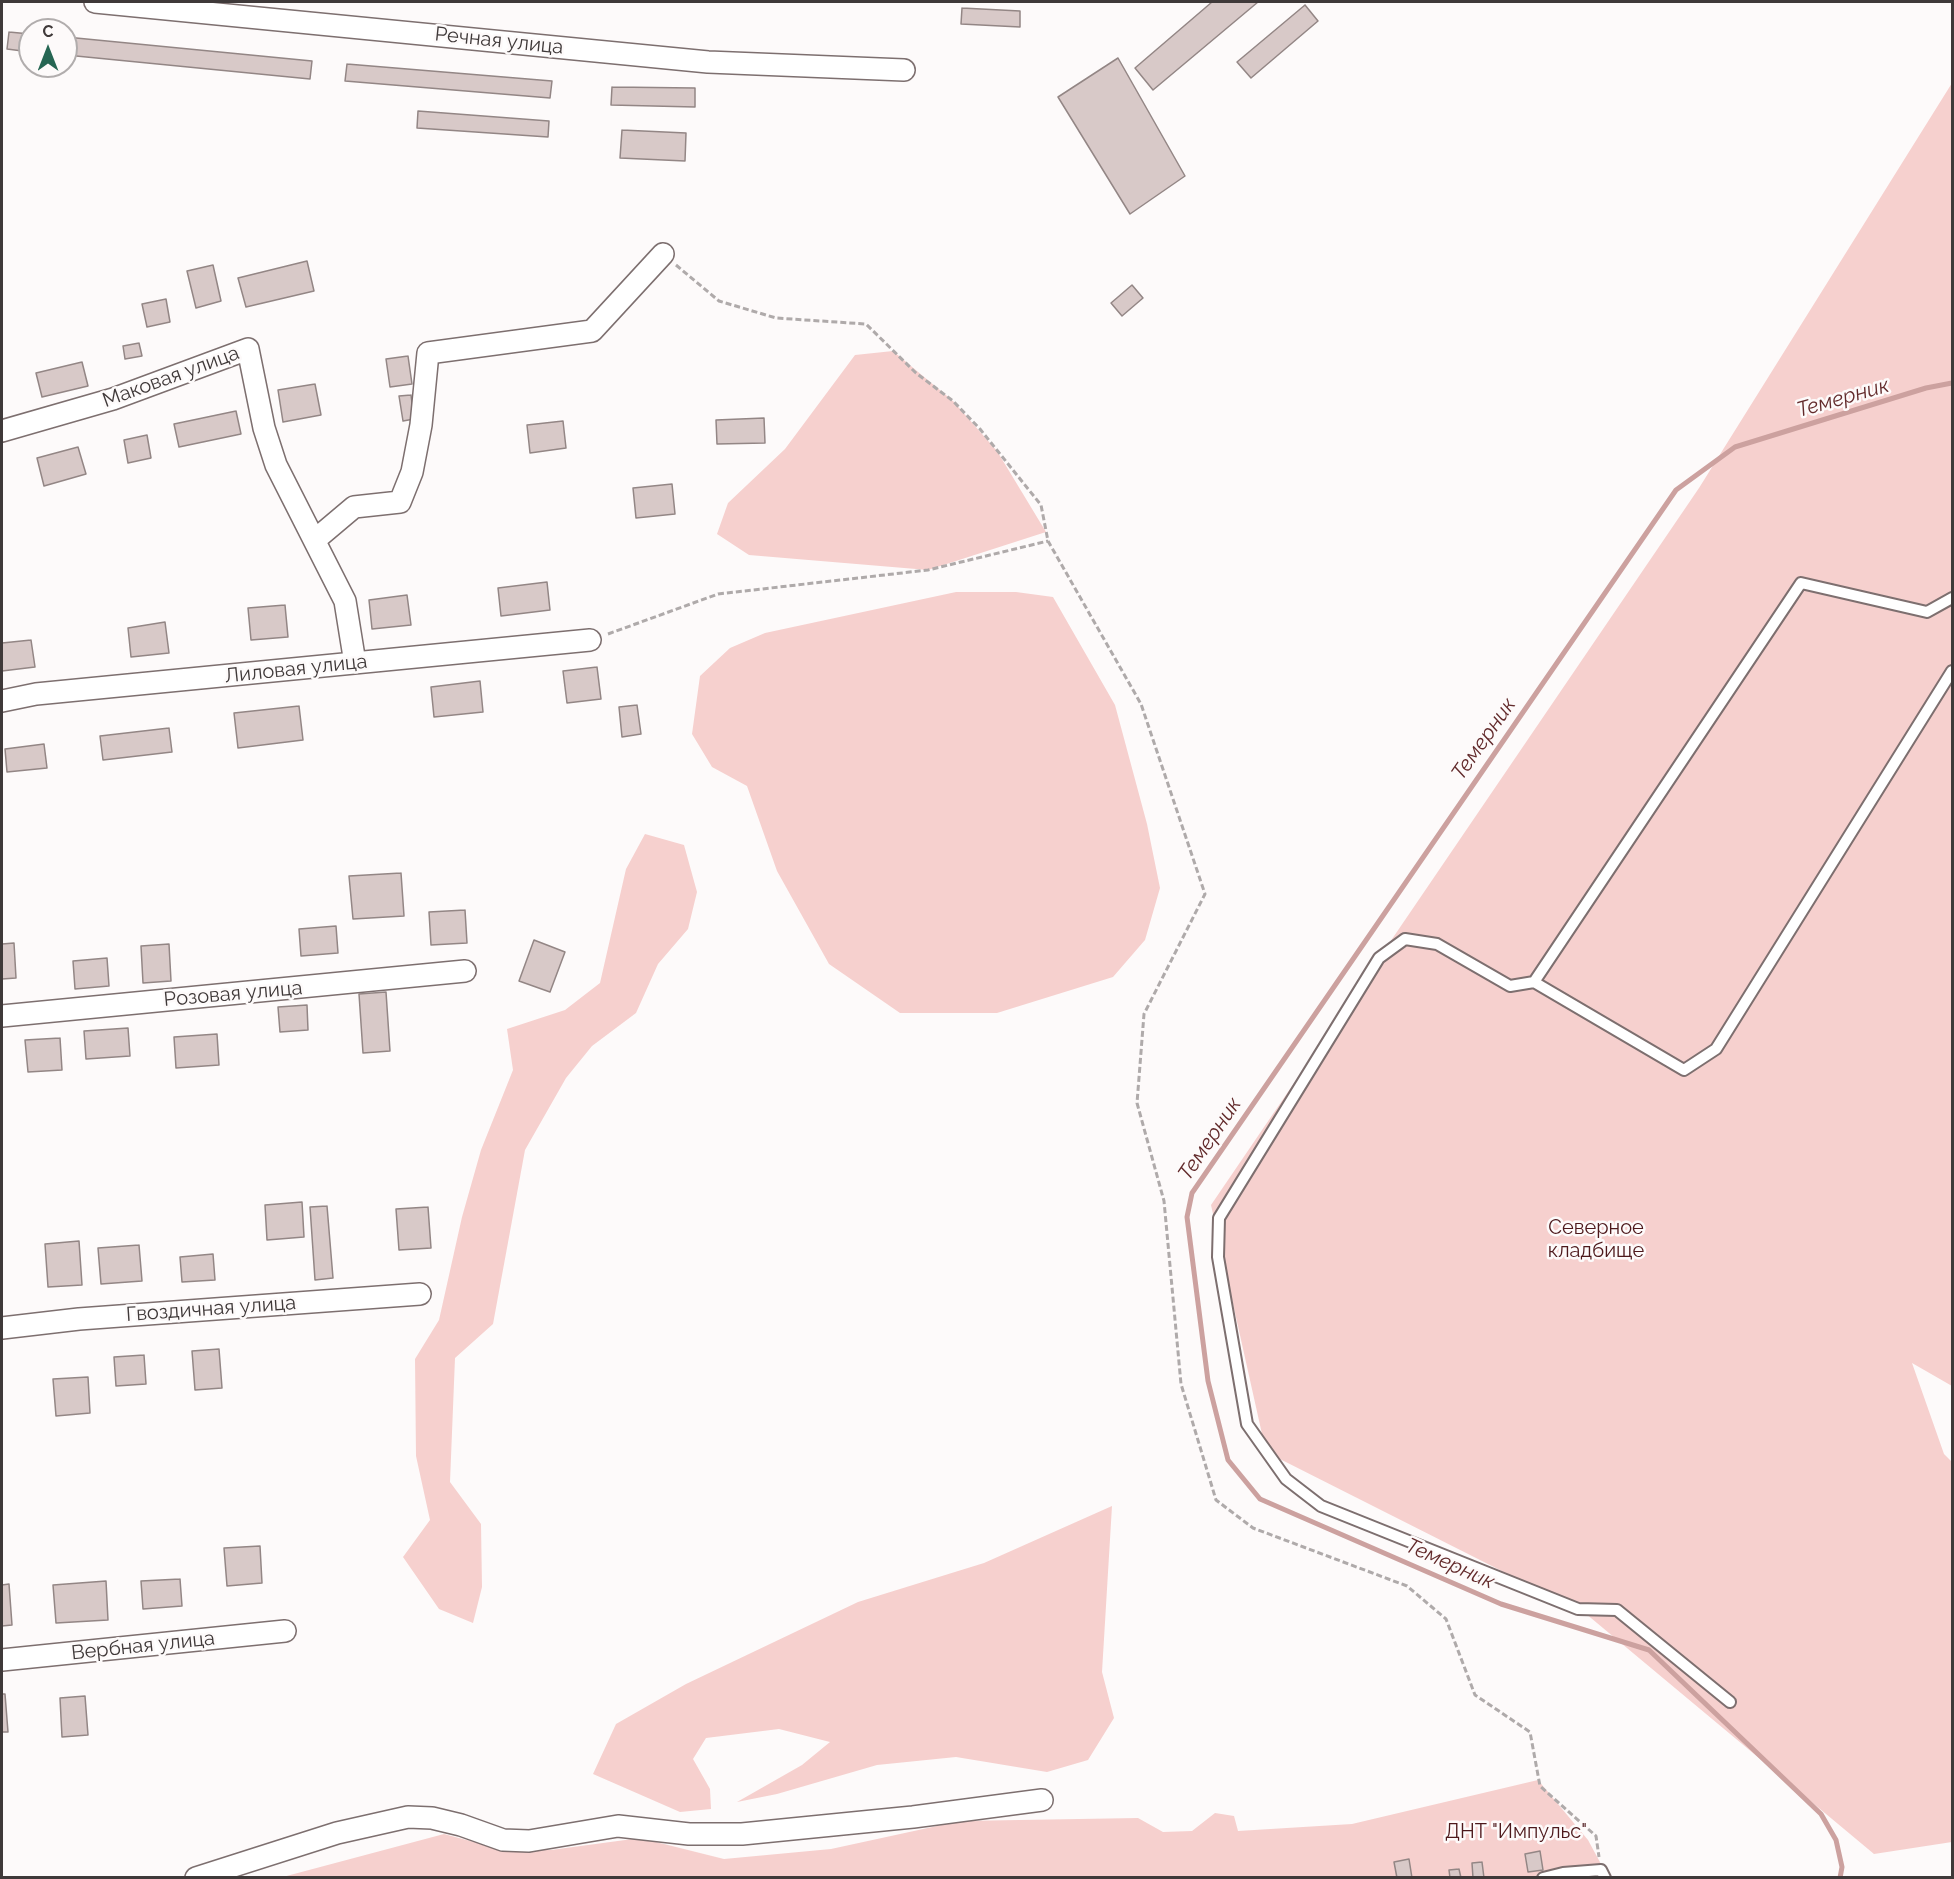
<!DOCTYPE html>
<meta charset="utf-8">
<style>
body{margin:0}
#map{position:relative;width:1954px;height:1879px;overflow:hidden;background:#fdfafa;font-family:Raleway,sans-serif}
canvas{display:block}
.frame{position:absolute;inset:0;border:3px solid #3f3939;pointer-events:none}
.north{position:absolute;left:18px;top:18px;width:60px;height:60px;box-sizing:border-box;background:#fdfafa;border:2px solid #b1adad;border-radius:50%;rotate:0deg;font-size:16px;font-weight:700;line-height:24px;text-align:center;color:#3f3939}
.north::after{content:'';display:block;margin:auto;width:21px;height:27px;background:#266653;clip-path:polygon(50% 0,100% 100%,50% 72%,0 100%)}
</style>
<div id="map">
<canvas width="1954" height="1879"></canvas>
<div class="frame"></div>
<div class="north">С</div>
</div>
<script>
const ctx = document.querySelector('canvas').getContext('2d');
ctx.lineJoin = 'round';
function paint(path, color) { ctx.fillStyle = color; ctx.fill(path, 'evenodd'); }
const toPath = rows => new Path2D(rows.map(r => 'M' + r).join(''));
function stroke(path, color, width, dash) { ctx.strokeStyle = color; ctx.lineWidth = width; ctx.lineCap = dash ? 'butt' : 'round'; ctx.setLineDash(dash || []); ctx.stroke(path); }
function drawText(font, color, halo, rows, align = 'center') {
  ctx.font = font + ' Raleway,sans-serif'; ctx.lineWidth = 5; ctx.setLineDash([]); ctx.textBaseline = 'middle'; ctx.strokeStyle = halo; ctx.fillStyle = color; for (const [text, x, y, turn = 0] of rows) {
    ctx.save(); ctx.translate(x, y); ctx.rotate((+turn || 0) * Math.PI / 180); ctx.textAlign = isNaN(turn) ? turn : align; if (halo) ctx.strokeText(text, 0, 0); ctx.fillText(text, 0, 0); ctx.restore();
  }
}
const green = toPath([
 [1952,83,1952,1386,1912,1363,1944,1454,1952,1462,1952,1842,1874,1854,1585,1613,1266,1452,1211,1205,1699,488],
 [893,351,953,401,997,451,1046,532,928,570,749,555,717,534,728,503,785,449,855,355],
 [956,592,1016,592,1053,597,1115,705,1147,824,1160,888,1145,940,1113,977,997,1013,900,1013,829,964,777,871,747,786,712,767,692,734,700,676,730,648,765,633],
 [645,834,684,845,697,892,688,929,658,964,636,1013,592,1046,566,1078,525,1150,493,1324,455,1358,450,1482,481,1524,482,1587,473,1623,439,1609,403,1557,430,1520,416,1456,415,1359,439,1320,462,1217,481,1150,513,1070,507,1029,565,1010,600,983,626,869],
 [1112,1506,1102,1672,1114,1718,1088,1760,1047,1772,956,1757,877,1765,777,1794,737,1802,802,1765,830,1742,779,1729,706,1738,693,1759,710,1789,711,1809,680,1812,593,1774,616,1724,686,1684,858,1602,984,1563],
 [1538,1780,1588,1840,1608,1877,279,1878,444,1834,504,1850,551,1850,640,1838,724,1859,831,1849,960,1821,1138,1818,1163,1832,1192,1831,1215,1813,1234,1816,1238,1831,1352,1824]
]);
const stream = toPath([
 [1840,1878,1842,1867,1836,1840,1821,1814,1649,1650,1501,1604,1260,1499,1228,1460,1208,1381,1187,1217,1192,1193,1676,490,1735,447,1926,388,1952,383]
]);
const building = toPath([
 [1212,2,1258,2,1153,90,1135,68,1212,2],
 [1305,5,1318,21,1251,78,1237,62,1305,5],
 [962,8,1020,11,1020,27,961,24,962,8],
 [9,32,30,34,30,52,7,49,9,32],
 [66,37,312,61,310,79,66,55,66,37],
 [1118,58,1185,176,1130,214,1058,97,1118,58],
 [347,64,552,81,550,98,345,81,347,64],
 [612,87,695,88,695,107,611,105,612,87],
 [418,111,549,121,548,137,417,128,418,111],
 [622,130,686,133,685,161,620,158,622,130],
 [307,261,314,291,246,307,238,278,307,261],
 [213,265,221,301,196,308,187,271,213,265],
 [1132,285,1143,298,1122,316,1111,303,1132,285],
 [166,299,170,322,147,327,142,304,166,299],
 [139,343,142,356,125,359,123,346,139,343],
 [408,356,412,384,390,387,386,359,408,356],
 [82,362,88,386,42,397,36,373,82,362],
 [315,384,321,415,283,422,278,390,315,384],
 [411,395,414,419,403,421,399,396,411,395],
 [236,411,241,434,179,447,174,424,236,411],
 [764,418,765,443,717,444,716,420,764,418],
 [563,421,566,448,530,453,527,425,563,421],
 [147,435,151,458,128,463,124,440,147,435],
 [78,447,86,474,44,486,37,458,78,447],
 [672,484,675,514,636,518,633,488,672,484],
 [547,582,550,610,501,616,498,588,547,582],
 [407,595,411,625,372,629,369,600,407,595],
 [285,605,288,637,251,640,248,608,285,605],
 [165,622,169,653,131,657,128,628,165,622],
 [31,640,35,667,2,671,2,643,31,640],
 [597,667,601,699,567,703,563,671,597,667],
 [480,681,483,712,434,717,431,687,480,681],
 [637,705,641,734,622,737,619,707,637,705],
 [299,706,303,740,238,748,234,713,299,706],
 [169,728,172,752,103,760,100,736,169,728],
 [44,744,47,768,7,772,5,749,44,744],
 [401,873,404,916,353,919,349,876,401,873],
 [465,910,467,943,431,945,429,912,465,910],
 [336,926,338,953,301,956,299,929,336,926],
 [534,940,565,952,550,992,519,981,534,940],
 [14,943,16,978,2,979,2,944,14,943],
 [169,944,171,981,143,983,141,946,169,944],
 [107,958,109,986,75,989,73,961,107,958],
 [386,992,390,1051,363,1053,359,994,386,992],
 [307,1005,308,1030,280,1032,278,1007,307,1005],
 [128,1028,130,1056,86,1059,84,1031,128,1028],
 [217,1034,219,1065,176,1068,174,1037,217,1034],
 [60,1038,62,1070,28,1072,25,1040,60,1038],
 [302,1202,304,1237,267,1240,265,1205,302,1202],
 [327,1206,333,1278,315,1280,310,1207,327,1206],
 [428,1207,431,1248,399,1250,396,1209,428,1207],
 [79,1241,82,1285,48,1287,45,1244,79,1241],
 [139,1245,142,1281,101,1284,98,1248,139,1245],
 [213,1254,215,1280,182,1282,180,1257,213,1254],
 [219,1349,222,1388,195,1390,192,1351,219,1349],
 [144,1355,146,1384,116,1386,114,1357,144,1355],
 [88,1377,90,1413,56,1416,53,1379,88,1377],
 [260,1546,262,1583,227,1586,224,1548,260,1546],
 [180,1579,182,1606,143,1609,141,1581,180,1579],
 [106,1581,108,1620,56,1623,53,1585,106,1581],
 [9,1584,12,1625,2,1626,2,1585,9,1584],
 [2,1694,5,1694,8,1732,2,1732,2,1694],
 [85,1696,88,1735,62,1737,60,1698,85,1696],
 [1540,1851,1543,1870,1528,1872,1525,1854,1540,1851],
 [1409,1859,1412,1878,1397,1878,1394,1862,1409,1859],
 [1482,1862,1484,1878,1473,1878,1472,1863,1482,1862],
 [1459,1869,1461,1878,1450,1878,1449,1870,1459,1869]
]);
const path = toPath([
 [676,265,719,301,776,318,866,324,916,373,953,401,980,429,1041,505,1048,541,1141,704,1205,894,1144,1014,1137,1103,1164,1201,1181,1384,1216,1500,1253,1528,1407,1586,1446,1619,1475,1695,1530,1732,1540,1786,1596,1836,1599,1857],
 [608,634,718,594,928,570,1048,541]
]);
const lane = toPath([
 [1952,598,1927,612,1801,583,1534,982,1684,1070,1716,1049,1952,671],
 [1534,982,1510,986,1437,944,1405,939,1379,958,1219,1218,1218,1257,1247,1424,1286,1479,1321,1506,1578,1609,1617,1610,1730,1702],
 [1543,1878,1563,1873,1601,1870,1605,1878]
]);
const street = toPath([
 [95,2,708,62,904,70],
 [2,431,113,399,248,349,264,428,276,465,345,601,355,663],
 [316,539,354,507,400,502,412,472,421,425,428,353,592,331,663,254],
 [2,701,36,694,590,640],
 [2,1016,465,971],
 [2,1328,79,1319,420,1294],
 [2,1660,285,1631],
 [196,1878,337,1833,408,1817,432,1818,461,1825,503,1840,529,1841,618,1826,689,1834,742,1834,913,1817,1042,1800]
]);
const streetNames = [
 ["Речная улица",499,41,6],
 ["Маковая улица",171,377,-20],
 ["Лиловая улица",296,669,-6],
 ["Розовая улица",233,994,-5],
 ["Гвоздичная улица",211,1309,-4],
 ["Вербная улица",143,1646,-6]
];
const parkNames = [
 ["Северное",1596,1228],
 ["кладбище",1596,1251],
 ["ДНТ \"Импульс\"",1516,1832]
];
const waterNames = [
 ["Темерник",1843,398,-16],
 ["Темерник",1484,739,-55],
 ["Темерник",1210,1139,-56],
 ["Темерник",1450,1564,24]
];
paint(green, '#f6d0ce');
stroke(stream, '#cca19f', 5);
paint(building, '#d8c9c8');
stroke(building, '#938685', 1.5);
stroke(lane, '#7d6f6f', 14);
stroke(street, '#7d6f6f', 24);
stroke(path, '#afaaaa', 3, [6, 3]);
stroke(lane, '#fff', 10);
stroke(street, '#fff', 21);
drawText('20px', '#3f3939', '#fdfafa', streetNames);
drawText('20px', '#4d181b', '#fdfafa', parkNames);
drawText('italic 21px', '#622a2b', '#fdfafa', waterNames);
</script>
